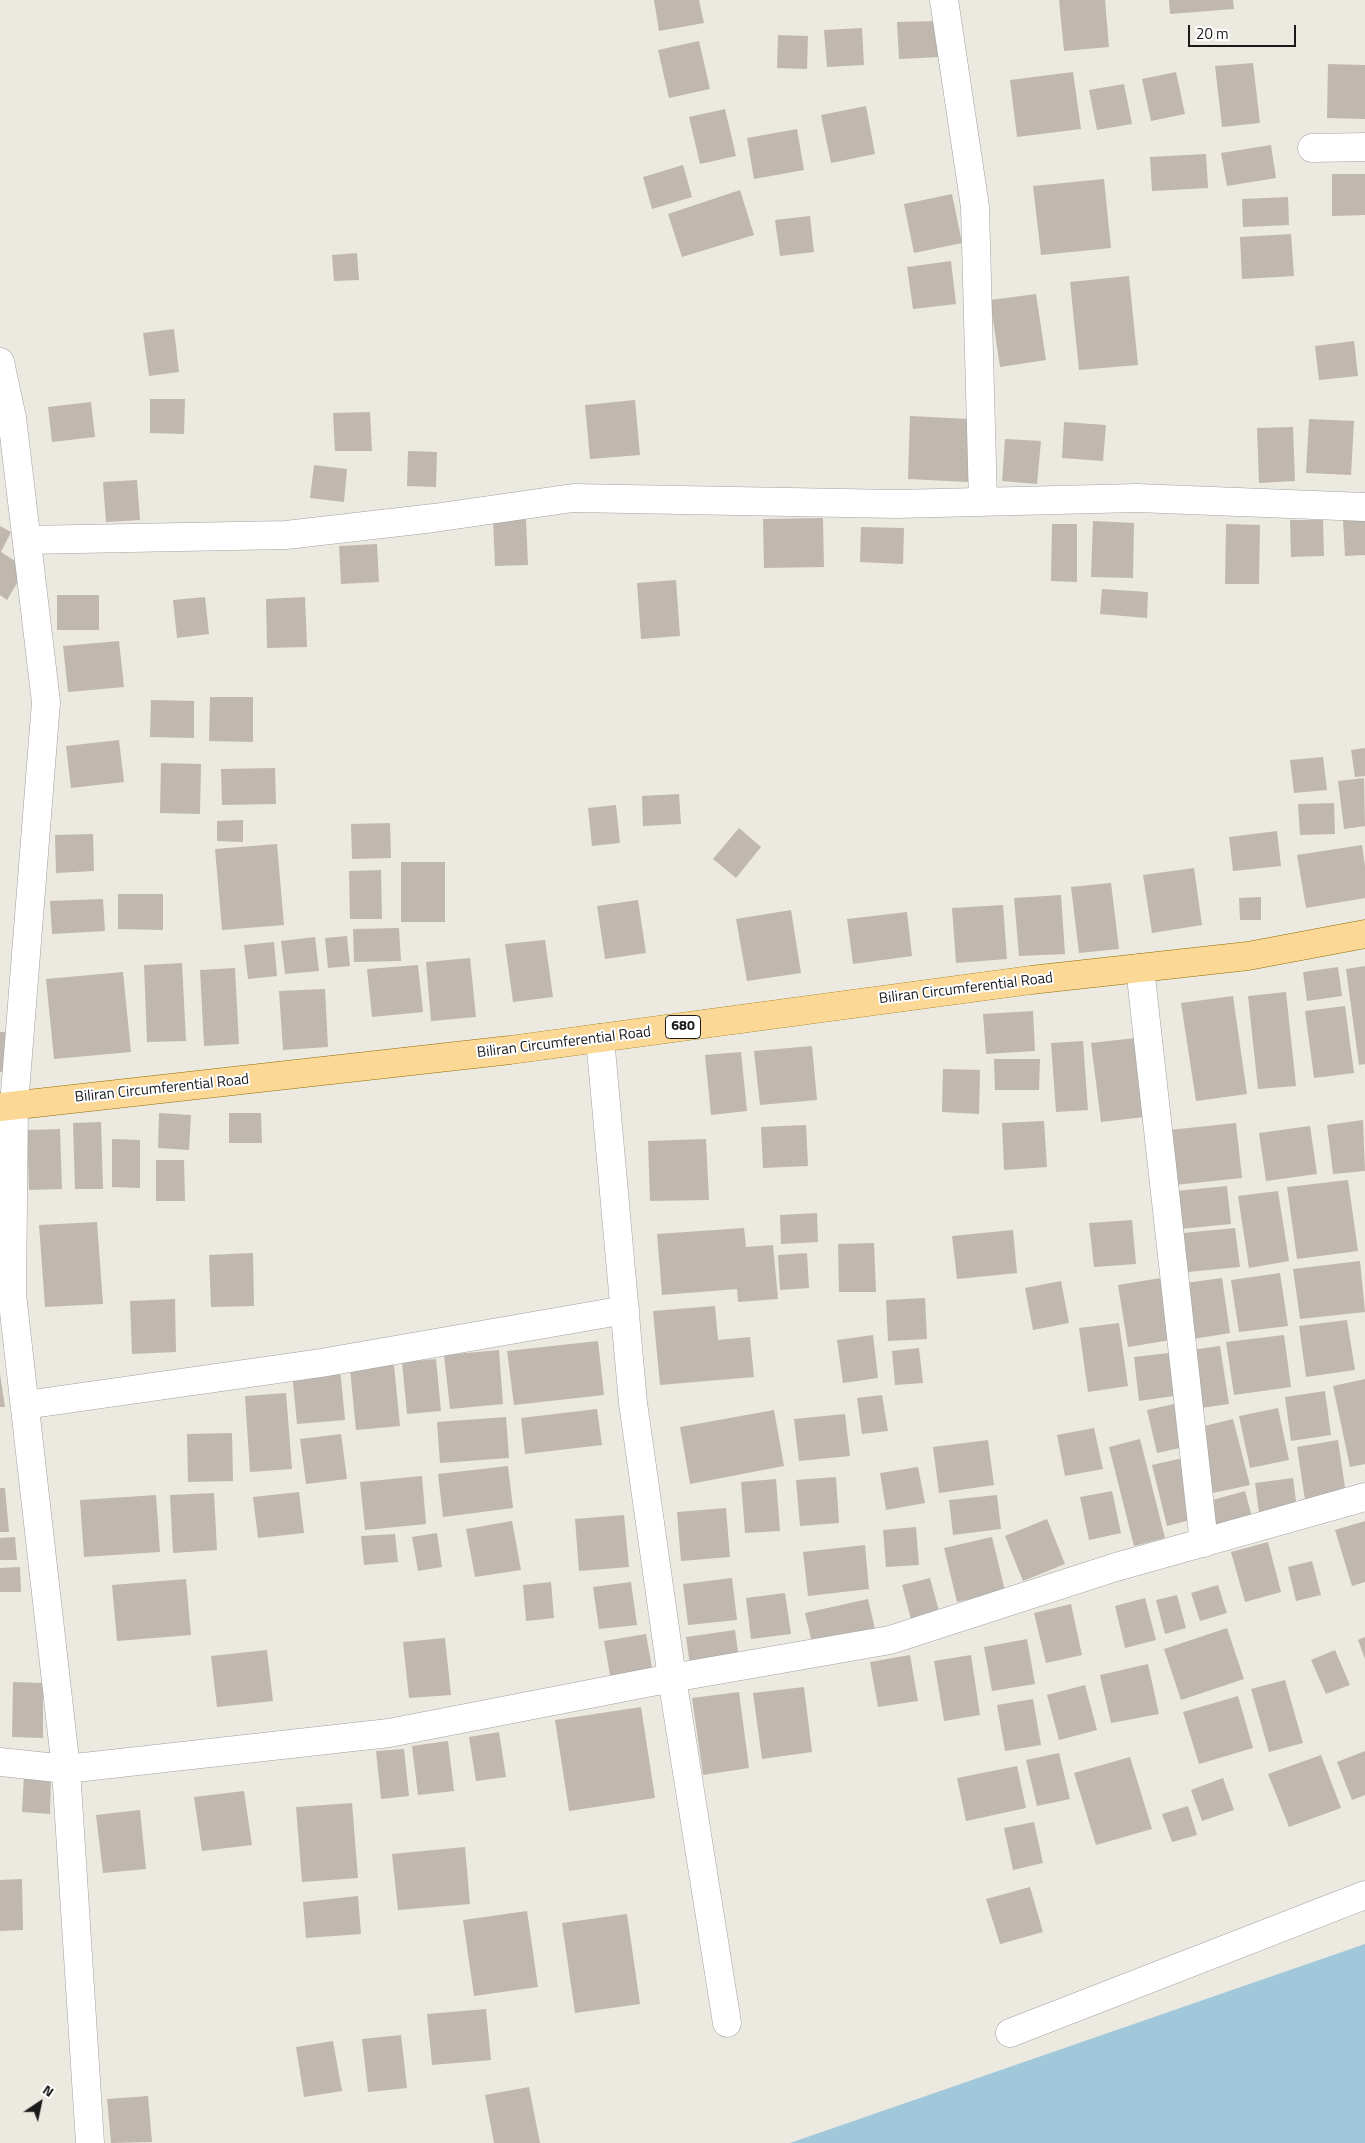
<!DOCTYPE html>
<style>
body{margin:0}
#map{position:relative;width:1365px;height:2143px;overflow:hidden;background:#ece9e0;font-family:"Titillium Web",sans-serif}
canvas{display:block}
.north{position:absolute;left:15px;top:2078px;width:50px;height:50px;-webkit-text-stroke:4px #fff;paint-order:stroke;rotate:34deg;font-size:14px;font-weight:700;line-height:20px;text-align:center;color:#1a1a1a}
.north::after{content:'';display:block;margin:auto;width:18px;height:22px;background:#1a1a1a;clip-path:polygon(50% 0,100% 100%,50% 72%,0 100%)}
.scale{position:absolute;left:1188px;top:25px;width:108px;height:22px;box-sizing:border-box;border:2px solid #1a1a1a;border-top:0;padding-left:6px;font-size:15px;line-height:18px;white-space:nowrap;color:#1a1a1a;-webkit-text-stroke:4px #fff;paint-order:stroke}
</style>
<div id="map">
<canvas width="1365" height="2143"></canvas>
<div class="north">N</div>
<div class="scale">20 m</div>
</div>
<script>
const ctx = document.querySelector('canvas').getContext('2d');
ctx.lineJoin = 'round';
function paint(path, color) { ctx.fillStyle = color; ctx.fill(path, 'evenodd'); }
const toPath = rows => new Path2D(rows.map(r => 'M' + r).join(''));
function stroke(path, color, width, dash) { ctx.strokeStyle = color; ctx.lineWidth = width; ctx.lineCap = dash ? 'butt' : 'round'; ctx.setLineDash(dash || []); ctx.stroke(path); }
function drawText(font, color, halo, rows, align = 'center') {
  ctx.font = font + ' "Titillium Web",sans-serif'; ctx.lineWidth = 4; ctx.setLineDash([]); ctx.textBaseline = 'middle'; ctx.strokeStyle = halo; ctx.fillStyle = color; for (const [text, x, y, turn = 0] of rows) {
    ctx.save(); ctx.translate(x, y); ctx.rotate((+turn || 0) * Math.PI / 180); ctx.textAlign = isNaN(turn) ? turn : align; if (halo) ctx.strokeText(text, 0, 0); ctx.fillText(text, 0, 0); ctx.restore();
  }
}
const water = toPath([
 [1365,1944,1365,2143,790,2143]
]);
const building = toPath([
 [654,0,699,0,704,23,659,31],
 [1059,0,1105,0,1109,47,1064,51],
 [1169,0,1233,0,1234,9,1170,14],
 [938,21,940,57,899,59,897,22],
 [862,28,864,65,827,67,824,30],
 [778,35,808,36,807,69,777,68],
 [699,41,710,89,669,98,658,50],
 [1253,63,1260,123,1222,127,1215,66],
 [1328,64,1365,65,1365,119,1327,118],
 [1073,72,1081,129,1017,137,1010,80],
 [1176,72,1185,114,1151,121,1142,79],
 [1124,84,1132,124,1097,130,1089,90],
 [866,106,875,154,831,163,821,115],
 [725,109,736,156,700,164,689,117],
 [797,129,804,170,754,179,747,138],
 [1271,145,1276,178,1227,186,1221,153],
 [1206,154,1208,188,1152,191,1150,157],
 [683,165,692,197,652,209,643,177],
 [1332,174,1365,174,1365,215,1332,216],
 [1104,179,1111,248,1041,255,1033,186],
 [740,190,754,235,682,257,668,214],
 [952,194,962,243,914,253,904,204],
 [1288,197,1289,225,1243,227,1242,199],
 [810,216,814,252,780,256,775,220],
 [1291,234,1294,276,1242,279,1240,237],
 [357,253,359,280,334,281,332,255],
 [951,261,956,304,913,309,907,267],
 [1129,276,1138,365,1079,370,1070,282],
 [1036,294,1046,360,1000,367,990,300],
 [174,329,179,372,149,376,143,333],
 [1354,341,1358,376,1319,380,1315,346],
 [150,399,185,399,184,434,150,433],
 [635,400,640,455,590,459,585,405],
 [91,402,95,437,52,442,48,407],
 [370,412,372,451,335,451,333,413],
 [910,416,970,419,968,482,908,479],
 [1309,419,1354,421,1351,475,1306,473],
 [1064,422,1106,425,1103,461,1062,458],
 [1293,427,1295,481,1259,483,1257,428],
 [1005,439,1041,441,1037,484,1002,481],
 [408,451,437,452,436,487,407,486],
 [314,465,347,469,344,502,310,498],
 [137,480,140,520,106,522,103,482],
 [823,518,824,567,764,568,763,519],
 [526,519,528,565,495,566,493,520],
 [1365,519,1365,555,1345,556,1343,520],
 [1290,520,1323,520,1324,556,1291,557],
 [1093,521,1134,523,1133,578,1091,577],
 [1052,524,1077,524,1077,582,1051,581],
 [1226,524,1260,525,1259,584,1225,584],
 [0,526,11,532,1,552,26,568,7,600,0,595],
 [861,527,904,528,903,564,860,562],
 [377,544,379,582,341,584,339,546],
 [676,580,680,636,641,639,637,583],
 [1102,589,1148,592,1147,618,1100,614],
 [57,595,99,595,99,630,57,630],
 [205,597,209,634,177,638,173,600],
 [305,597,307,647,267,648,266,599],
 [119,641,124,687,68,692,63,646],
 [210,697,253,697,253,742,209,741],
 [151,700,194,701,194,738,150,737],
 [119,740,124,782,71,788,66,746],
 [1365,748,1365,776,1355,777,1351,750],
 [1323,757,1327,790,1294,793,1290,760],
 [161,763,201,764,200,814,160,813],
 [275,768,276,804,222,805,221,769],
 [1364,778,1365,826,1344,829,1338,781],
 [679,794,681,824,643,826,642,796],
 [1334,803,1335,834,1300,835,1298,804],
 [616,805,620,843,592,846,588,808],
 [243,820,243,842,217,841,217,821],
 [390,823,391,858,352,859,351,824],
 [739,828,761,847,736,878,713,859],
 [1277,831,1281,866,1233,871,1229,837],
 [93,834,94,871,56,873,55,835],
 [277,844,284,925,222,930,215,849],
 [1362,845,1365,866,1365,898,1306,908,1297,855],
 [401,862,445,862,445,922,401,922],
 [1194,868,1202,925,1152,933,1143,875],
 [381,870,382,919,350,919,349,871],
 [1111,883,1119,949,1079,953,1071,887],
 [118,894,163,894,163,930,118,929],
 [1061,895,1065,954,1019,956,1014,898],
 [1261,897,1261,920,1240,920,1239,898],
 [103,899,105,931,52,934,50,901],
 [638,900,646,953,605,959,597,906],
 [1003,905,1007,959,956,963,952,908],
 [791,910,801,973,747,981,736,919],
 [907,912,912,956,853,964,847,919],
 [399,928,401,961,354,962,353,929],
 [347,936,350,966,328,968,325,938],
 [315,937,319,971,285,974,281,941],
 [545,940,553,997,513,1002,505,944],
 [274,942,277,976,248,979,244,945],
 [470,958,476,1017,431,1021,426,962],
 [182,963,186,1041,147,1042,144,965],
 [418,965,423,1012,372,1017,367,969],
 [1365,966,1365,1064,1359,1065,1346,969],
 [1338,967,1342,996,1307,1001,1303,972],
 [235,968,239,1044,204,1046,200,970],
 [123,972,131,1052,54,1059,46,979],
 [325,989,328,1047,283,1050,279,991],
 [1286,992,1296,1086,1258,1089,1248,996],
 [1233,996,1247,1094,1196,1101,1181,1003],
 [1345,1006,1354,1073,1314,1078,1305,1011],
 [1033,1011,1035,1051,986,1054,983,1014],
 [0,1032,8,1032,8,1072,0,1072],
 [1144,1037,1153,1116,1101,1122,1091,1043],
 [1083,1041,1088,1110,1056,1112,1051,1043],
 [812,1046,817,1100,760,1105,754,1051],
 [741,1052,747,1111,711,1115,705,1055],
 [994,1059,1040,1059,1039,1090,995,1090],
 [943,1069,980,1070,979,1114,942,1112],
 [159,1113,191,1115,189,1150,158,1148],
 [229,1113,261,1113,262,1143,229,1143],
 [1363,1120,1365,1171,1333,1174,1327,1125],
 [1044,1121,1047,1167,1004,1170,1002,1123],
 [101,1122,103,1189,75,1189,73,1123],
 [1236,1123,1242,1178,1175,1185,1169,1130],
 [806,1125,808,1166,763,1168,761,1127],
 [1310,1126,1317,1174,1266,1181,1259,1133],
 [60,1129,62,1189,29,1190,27,1130],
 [112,1139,140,1140,140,1188,112,1187],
 [706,1139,709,1200,650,1201,648,1141],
 [156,1160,184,1160,185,1201,156,1201],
 [1348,1180,1358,1251,1297,1259,1287,1187],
 [1227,1186,1231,1224,1180,1229,1176,1191],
 [1278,1191,1289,1261,1249,1268,1238,1196],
 [817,1213,818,1242,781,1244,780,1215],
 [1132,1220,1136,1264,1094,1267,1089,1223],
 [97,1222,103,1304,45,1307,39,1225],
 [744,1228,746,1247,773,1245,778,1299,738,1302,737,1289,662,1295,657,1234],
 [1235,1228,1240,1267,1188,1272,1183,1233],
 [1013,1230,1017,1273,957,1279,952,1236],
 [874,1243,876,1292,839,1292,838,1244],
 [253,1253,254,1306,211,1307,209,1255],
 [807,1253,809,1288,780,1290,778,1255],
 [1360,1261,1365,1312,1300,1319,1293,1269],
 [1280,1273,1288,1326,1239,1332,1231,1280],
 [1161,1278,1171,1340,1128,1347,1118,1285],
 [1222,1278,1230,1333,1187,1340,1178,1284],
 [1061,1281,1069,1323,1033,1330,1025,1288],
 [925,1298,927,1339,888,1341,886,1300],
 [175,1299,176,1352,132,1354,130,1301],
 [715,1306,718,1340,750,1337,754,1377,660,1385,653,1311],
 [1347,1320,1355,1370,1306,1377,1299,1326],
 [1119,1323,1128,1386,1088,1392,1079,1328],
 [873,1335,878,1378,843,1383,837,1340],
 [1284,1335,1291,1387,1234,1395,1226,1342],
 [598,1341,604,1395,514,1405,507,1351],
 [1220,1346,1229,1404,1193,1409,1184,1351],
 [919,1348,923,1383,895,1385,892,1351],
 [499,1350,503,1404,450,1409,444,1355],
 [1169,1353,1174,1396,1139,1401,1134,1357],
 [436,1359,441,1411,407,1414,402,1362],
 [394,1365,400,1426,356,1430,350,1369],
 [340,1368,345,1420,297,1424,292,1373],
 [0,1374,5,1407,0,1407],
 [1365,1379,1365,1464,1350,1467,1333,1386],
 [1325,1391,1331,1435,1291,1441,1285,1397],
 [286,1393,292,1469,250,1472,245,1396],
 [882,1395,888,1431,862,1434,857,1398],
 [1174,1404,1184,1447,1157,1453,1147,1410],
 [1278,1408,1289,1460,1250,1468,1239,1416],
 [597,1409,602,1445,525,1454,521,1418],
 [774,1410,784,1466,690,1484,680,1427],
 [845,1414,850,1456,799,1461,794,1419],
 [506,1417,509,1458,440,1463,437,1422],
 [1233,1419,1250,1485,1208,1494,1192,1429],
 [1094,1428,1103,1469,1065,1476,1057,1435],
 [232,1433,233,1481,188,1482,187,1434],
 [341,1434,347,1479,306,1484,300,1439],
 [1140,1439,1165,1538,1134,1546,1109,1447],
 [988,1440,994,1485,939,1493,933,1447],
 [1338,1440,1346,1494,1305,1500,1297,1447],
 [1183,1458,1198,1518,1167,1526,1152,1465],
 [508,1466,513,1508,443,1517,438,1474],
 [918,1467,925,1503,886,1510,880,1473],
 [422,1476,426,1524,365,1530,360,1482],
 [836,1477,839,1523,800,1526,796,1480],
 [1293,1478,1297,1509,1259,1513,1255,1483],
 [776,1479,780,1531,745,1533,741,1482],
 [0,1488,5,1488,9,1532,0,1532],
 [1112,1491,1121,1533,1089,1540,1080,1497],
 [1245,1491,1252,1517,1216,1527,1209,1501],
 [299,1492,304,1533,258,1538,253,1497],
 [214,1493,217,1550,173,1553,170,1495],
 [156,1495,160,1552,84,1557,80,1500],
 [997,1495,1001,1529,953,1535,949,1500],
 [726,1508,730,1557,681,1561,677,1512],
 [624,1515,629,1567,579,1571,575,1519],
 [1047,1519,1065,1564,1023,1581,1005,1536],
 [512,1521,521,1570,475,1577,466,1529],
 [1365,1521,1365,1582,1352,1586,1335,1530],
 [916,1527,919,1565,886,1567,883,1530],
 [437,1533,442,1567,418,1571,412,1537],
 [395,1534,398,1562,364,1565,361,1536],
 [15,1537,17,1560,0,1560,0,1538],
 [992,1537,1005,1591,957,1602,944,1548],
 [1268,1542,1281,1592,1245,1602,1231,1552],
 [865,1545,869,1589,808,1596,803,1552],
 [1312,1561,1321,1595,1296,1601,1288,1567],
 [20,1567,21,1592,0,1592,0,1568],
 [732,1578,737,1620,688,1625,683,1584],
 [930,1578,940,1615,912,1623,902,1585],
 [186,1579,191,1635,117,1641,112,1585],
 [551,1582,554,1618,526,1621,523,1585],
 [631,1582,637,1625,599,1629,593,1587],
 [1218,1585,1227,1613,1200,1621,1191,1593],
 [785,1593,791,1634,751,1639,746,1598],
 [1177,1595,1186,1628,1165,1634,1156,1600],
 [1145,1598,1156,1640,1125,1648,1115,1606],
 [868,1599,876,1633,813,1647,805,1613],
 [1071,1604,1082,1655,1046,1663,1034,1613],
 [1227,1628,1244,1679,1181,1700,1164,1649],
 [735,1630,739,1658,690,1665,686,1637],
 [646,1634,653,1673,611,1681,604,1641],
 [1365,1637,1365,1659,1358,1640],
 [445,1638,451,1695,409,1698,403,1642],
 [1027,1639,1035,1684,992,1691,984,1647],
 [267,1650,273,1701,217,1707,211,1656],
 [1335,1650,1350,1685,1326,1694,1311,1660],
 [910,1655,918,1701,878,1707,870,1662],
 [971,1655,980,1715,944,1721,934,1661],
 [1148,1664,1159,1714,1111,1723,1100,1675],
 [1285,1680,1303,1743,1269,1752,1251,1689],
 [13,1682,43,1683,43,1738,12,1737],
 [1085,1685,1097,1730,1059,1740,1047,1695],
 [804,1687,812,1752,762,1759,753,1693],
 [739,1692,749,1768,703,1775,692,1698],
 [1238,1696,1253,1748,1199,1764,1183,1712],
 [1033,1699,1041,1745,1005,1751,997,1705],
 [641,1707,655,1798,569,1811,555,1720],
 [499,1732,506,1777,476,1781,469,1737],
 [448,1741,454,1791,418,1795,412,1746],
 [404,1749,409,1796,381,1799,376,1751],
 [1365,1751,1365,1795,1352,1800,1337,1762],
 [1059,1753,1070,1799,1037,1806,1026,1760],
 [1321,1755,1341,1808,1289,1827,1268,1774],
 [1130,1757,1152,1829,1096,1845,1074,1773],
 [1017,1766,1026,1808,966,1821,957,1778],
 [24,1774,51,1776,50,1814,22,1812],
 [1223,1778,1234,1810,1202,1821,1191,1790],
 [244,1791,252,1845,202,1851,194,1797],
 [352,1803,358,1878,302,1882,296,1807],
 [1188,1806,1197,1835,1172,1842,1162,1814],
 [140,1810,146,1869,103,1873,96,1815],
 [1034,1822,1043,1863,1013,1870,1004,1828],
 [465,1847,470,1904,398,1910,392,1854],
 [22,1879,23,1930,0,1931,0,1880],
 [1030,1887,1043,1932,1000,1944,986,1899],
 [358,1896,361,1934,306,1938,303,1902],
 [527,1911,538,1987,474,1996,463,1920],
 [627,1914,640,2004,575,2013,562,1923],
 [486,2009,491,2060,432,2065,427,2014],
 [401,2035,407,2088,368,2092,362,2039],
 [333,2041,342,2091,304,2097,296,2047],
 [529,2087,540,2143,494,2143,485,2095],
 [148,2096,152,2142,111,2143,107,2099]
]);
const street = toPath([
 [944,0,975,207,983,502],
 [1312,148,1365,147],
 [0,362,12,418,46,702,14,1105,12,1294,66,1769,90,2143],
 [27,540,286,535,434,518,573,498,897,504,1137,498,1365,507],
 [1140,968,1204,1543],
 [600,1038,633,1403,672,1678,727,2023],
 [25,1405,321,1363,625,1310],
 [0,1762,66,1769,389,1733,672,1678,890,1640,1116,1567,1365,1497],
 [1010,2033,1365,1895]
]);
const primary = toPath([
 [0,1107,510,1050,1031,980,1248,956,1365,934]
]);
const shields = [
 [683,1027,35]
];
const shieldNames = [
 ["680",683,1027]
];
const streetNames = [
 ["Biliran Circumferential Road",966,989,-7],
 ["Biliran Circumferential Road",564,1043,-7],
 ["Biliran Circumferential Road",162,1089,-6]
];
paint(water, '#a0c8da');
paint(building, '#c0b8af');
stroke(street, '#a1a1a1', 29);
stroke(primary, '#906d01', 29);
stroke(street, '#fff', 28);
stroke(primary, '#fbd896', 28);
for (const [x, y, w] of shields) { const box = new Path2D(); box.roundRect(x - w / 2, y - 11.5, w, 23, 4); ctx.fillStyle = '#fff'; ctx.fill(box); stroke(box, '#1a1a1a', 1); }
drawText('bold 14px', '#1a1a1a', null, shieldNames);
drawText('15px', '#1a1a1a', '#fff', streetNames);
</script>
